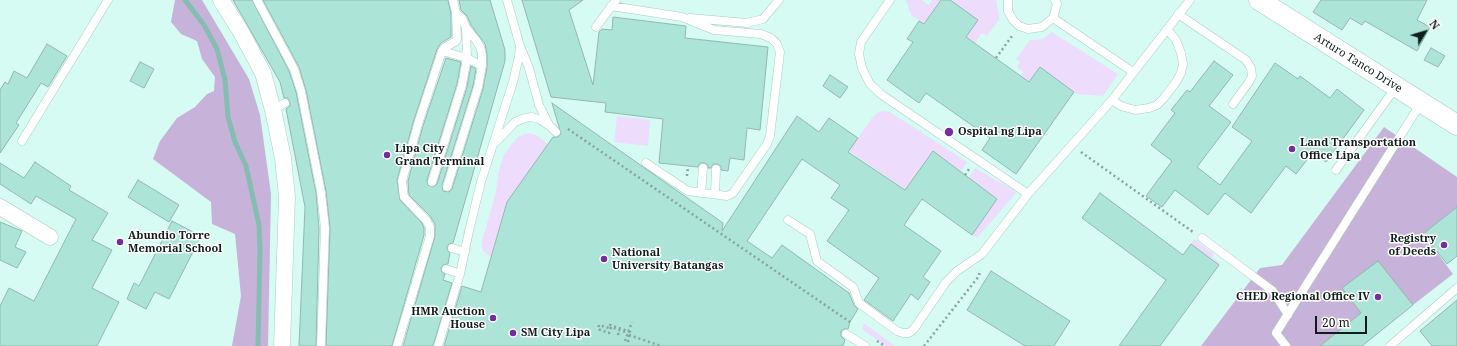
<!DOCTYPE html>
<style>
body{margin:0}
#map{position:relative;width:1457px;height:346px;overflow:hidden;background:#d6fbf2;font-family:"Noto Serif",serif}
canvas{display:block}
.north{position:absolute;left:1405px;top:12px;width:40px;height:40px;-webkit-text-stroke:3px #fff;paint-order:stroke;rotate:52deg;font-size:11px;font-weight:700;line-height:16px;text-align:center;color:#101e1b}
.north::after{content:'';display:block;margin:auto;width:14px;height:18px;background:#101e1b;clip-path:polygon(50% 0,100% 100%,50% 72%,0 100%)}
.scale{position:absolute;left:1315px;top:316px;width:52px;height:18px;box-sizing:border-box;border:2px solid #101e1b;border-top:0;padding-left:5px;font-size:12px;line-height:14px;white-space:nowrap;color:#101e1b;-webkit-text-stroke:3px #fff;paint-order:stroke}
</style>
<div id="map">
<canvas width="1457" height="346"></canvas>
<div class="north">N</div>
<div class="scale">20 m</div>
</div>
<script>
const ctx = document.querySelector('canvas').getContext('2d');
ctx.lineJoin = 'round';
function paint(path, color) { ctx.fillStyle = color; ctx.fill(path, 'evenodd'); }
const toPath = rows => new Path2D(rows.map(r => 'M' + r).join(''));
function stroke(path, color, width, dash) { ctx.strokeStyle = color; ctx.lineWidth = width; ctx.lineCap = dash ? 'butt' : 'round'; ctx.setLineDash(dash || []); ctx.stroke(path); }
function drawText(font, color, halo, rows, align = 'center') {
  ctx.font = font + ' "Noto Serif",serif'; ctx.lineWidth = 3; ctx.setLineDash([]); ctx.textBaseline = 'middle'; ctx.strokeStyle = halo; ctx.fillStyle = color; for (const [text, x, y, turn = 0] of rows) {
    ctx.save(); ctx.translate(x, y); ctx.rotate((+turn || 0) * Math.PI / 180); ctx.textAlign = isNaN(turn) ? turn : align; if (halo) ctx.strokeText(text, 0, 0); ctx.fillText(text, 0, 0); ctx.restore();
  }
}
const green = toPath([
 [906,0,921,0,929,5,932,0,941,0,924,24,911,15],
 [950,0,996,0,999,16,999,20,987,36,982,33,975,43,966,37,978,20],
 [1052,32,1118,74,1103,96,1077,94,1040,67,1029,82,1020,76,1023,72,1017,67,1020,62,1016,59,1030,40,1043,39],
 [883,111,890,112,967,162,961,172,933,151,905,189,849,151,872,118,877,113],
 [617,116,650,120,648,146,614,142],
 [530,133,536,135,548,144,507,202,491,256,488,255,482,250,482,241,496,192,498,176,500,166,504,155,511,145,518,137,524,134],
 [975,168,1012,189,1016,193,977,238,971,234,997,199,983,188,981,192,969,178],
 [1194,239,1214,254,1212,257,1220,263,1219,265,1191,244],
 [865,324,895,346,886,346,863,330,863,326]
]);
const forest = toPath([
 [175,0,202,0,249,79,260,115,271,194,268,346,232,346,241,296,235,234,212,224,211,202,153,159,160,141,177,118,195,107,207,94,214,91,215,77,202,59,197,41,181,34,171,22],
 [1384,127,1457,177,1457,211,1455,209,1423,234,1453,274,1391,322,1320,346,1201,346,1260,268,1282,265]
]);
const stream = toPath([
 [185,0,204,25,217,49,225,80,228,117,235,142,246,166,259,225,260,250,258,346]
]);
const building = toPath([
 [233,0,252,0,289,71,296,92,316,193,319,228,316,346,299,346,305,207,286,109,290,106,290,103,288,98,284,98,280,82,233,0],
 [263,0,448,0,451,14,451,37,441,43,437,49,413,123,397,180,400,200,422,223,424,228,424,235,392,346,326,346,330,228,326,191,306,90,299,67,263,0],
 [459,0,490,0,505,50,505,61,453,243,449,244,447,247,448,251,450,253,448,264,443,265,441,268,442,272,445,274,443,280,452,283,433,346,403,346,435,236,435,224,430,216,409,195,408,181,423,126,446,58,461,62,457,84,427,180,428,185,433,187,437,184,467,87,471,66,476,69,473,86,442,185,443,191,449,192,452,189,483,89,487,67,487,54,485,44,471,25,467,16,461,10,459,0],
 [522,0,583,0,569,10,593,85,599,32,602,29,612,30,613,17,686,26,685,38,768,47,760,130,747,128,744,160,730,158,728,171,721,170,721,166,717,164,713,164,711,168,708,168,708,165,704,163,700,163,698,167,659,163,663,119,605,112,606,103,551,97,522,0],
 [941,0,950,0,978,20,966,37,1029,82,1040,67,1074,92,1016,174,982,150,990,138,926,93,919,103,887,80,913,42,907,39,919,21,924,24,941,0],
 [1321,0,1427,0,1417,20,1430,27,1417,51,1365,21,1362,25,1350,18,1342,30,1313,12,1321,0],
 [47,44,67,56,48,87,41,83,16,123,19,125,0,153,0,90,5,82,8,84,14,71,27,78,47,44],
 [1431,48,1445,56,1438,67,1424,60,1431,48],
 [1214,61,1233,75,1209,106,1231,122,1197,167,1220,185,1252,141,1232,127,1275,63,1298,79,1300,76,1330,98,1337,89,1364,110,1326,162,1313,152,1296,174,1286,166,1251,213,1225,193,1208,215,1175,190,1162,207,1146,196,1172,161,1151,145,1175,113,1171,110,1187,90,1190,92,1214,61],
 [140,62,154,69,144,88,130,81,140,62],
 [830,75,848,87,840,98,823,86,830,75],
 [552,103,723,223,722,231,797,116,819,132,829,118,858,138,848,152,905,190,933,151,997,199,972,235,922,199,904,225,941,251,923,277,930,282,918,300,911,294,893,321,864,300,879,278,827,241,849,210,831,198,840,185,802,159,747,241,772,258,782,245,849,293,854,305,858,309,850,322,848,329,844,329,841,331,841,336,845,340,843,346,444,346,462,286,481,292,507,202,553,137,558,137,561,134,552,103],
 [35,162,71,186,69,190,108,213,92,240,112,250,92,288,119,302,97,346,0,346,0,306,9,288,34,301,76,219,36,196,31,204,0,184,0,163,24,178,35,162],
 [138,180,179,205,169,222,128,197,138,180],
 [1100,193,1183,255,1191,244,1219,265,1160,346,1119,346,1166,280,1082,218,1100,193],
 [1457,207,1457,256,1447,264,1423,234,1457,207],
 [172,221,201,236,169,299,155,292,146,309,127,299,134,283,139,286,172,221],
 [0,222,22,231,15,247,26,252,17,268,0,260,0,222],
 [1378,261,1413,305,1362,346,1320,346,1361,313,1342,288,1378,261],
 [991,271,1070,321,1054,346,1025,346,967,310,991,271],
 [1457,300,1457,346,1432,346,1420,331,1457,300]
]);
const path = toPath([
 [996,58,1012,36],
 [568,129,850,322],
 [1081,152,1193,232],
 [965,175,969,169],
 [687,176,688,166],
 [618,335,619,330],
 [629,335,661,346],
 [625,341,632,322],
 [877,341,885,346],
 [628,342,630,332,610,325,609,328,599,325,598,329,609,333,611,327,628,333],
 [924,346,979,276,980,270]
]);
const service = toPath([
 [257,0,294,69,301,91,312,146,321,192,325,228,321,346],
 [507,0,520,46,529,68,539,105,549,125,556,132],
 [890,0,861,42,859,54,862,68,870,84,882,95,1028,194],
 [1008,0,1008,11,1013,20,1019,26,1028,29,1042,27,1053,18,1057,4,1055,0],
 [611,6,682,17,714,30,761,34,771,38,777,44,780,52,770,136,767,144,733,193,727,196,688,191,646,163],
 [1178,14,1246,60,1251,68,1252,76,1249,82,1233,104],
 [690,18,747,23,763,19,779,0],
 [1053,18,1133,72],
 [596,27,616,0],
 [442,51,467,58,482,66],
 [1112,100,1121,106,1135,110,1149,108,1157,105,1164,98,1176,82,1181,73,1183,64,1181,53,1176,40,1167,29],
 [273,110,285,103],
 [22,141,108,0],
 [497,141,515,122,525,118,531,117,539,119,548,125],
 [1336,170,1396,87],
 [432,182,462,85,467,58,466,28,462,18,456,13,453,0],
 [447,187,478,87,482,66,482,54,480,47,476,40,466,28],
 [701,193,703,168],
 [715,194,716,169],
 [788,220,810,234,817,261,853,287,859,303,897,331,903,333,909,333,914,329,946,282,957,271,982,254,1028,194,1112,100,1190,0],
 [1202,238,1273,291,1288,315],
 [452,248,465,252],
 [446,269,460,274],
 [846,334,865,346],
 [397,346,430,236,430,227,426,220,404,197,402,181,418,124,442,51,444,48,456,41,457,39,456,13],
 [438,346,460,274,469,231,481,182,513,82,519,56,520,46],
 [1286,346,1276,333,1421,103],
 [1390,346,1457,288]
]);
const minor = toPath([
 [221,0,241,32,263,73,273,110,283,158,287,197,282,346],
 [0,207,50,237]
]);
const tertiary = toPath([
 [1259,0,1457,125]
]);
const markers = [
 [949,132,5,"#742da0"],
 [1292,149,4,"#742da0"],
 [387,155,4,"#742da0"],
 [120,242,4,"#742da0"],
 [1444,245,4,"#742da0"],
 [604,259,4,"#742da0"],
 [1378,297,4,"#742da0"],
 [493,318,4,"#742da0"],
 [513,333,4,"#742da0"]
];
const streetNames = [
 ["Arturo Tanco Drive",1358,63,32]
];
const poiNames = [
 ["Ospital ng Lipa",958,132],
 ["Land Transportation",1300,143],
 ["Office Lipa",1300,156],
 ["Lipa City",395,149],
 ["Grand Terminal",395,162],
 ["Abundio Torre",128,236],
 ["Memorial School",128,249],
 ["Registry",1436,239,"right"],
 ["of Deeds",1436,252,"right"],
 ["National",612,253],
 ["University Batangas",612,266],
 ["CHED Regional Office IV",1370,297,"right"],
 ["HMR Auction",485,312,"right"],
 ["House",485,325,"right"],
 ["SM City Lipa",521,333]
];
paint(green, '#eedcfd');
paint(forest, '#c7b2d9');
stroke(stream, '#86bdb2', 5);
paint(building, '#ace4d8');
stroke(building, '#94b7af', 1);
stroke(service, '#aacec6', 9);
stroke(minor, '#aacec6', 17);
stroke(tertiary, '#aacec6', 21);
stroke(path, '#87a39c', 2.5, [2, 3]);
stroke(service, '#fff', 8);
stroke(minor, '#fff', 16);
stroke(tertiary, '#fff', 20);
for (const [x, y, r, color] of markers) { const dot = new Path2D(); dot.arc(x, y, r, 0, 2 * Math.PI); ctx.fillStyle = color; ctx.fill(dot); stroke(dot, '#fff', 1.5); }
drawText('11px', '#101e1b', '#fff', streetNames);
drawText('bold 11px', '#101e1b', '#fff', poiNames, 'left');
</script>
